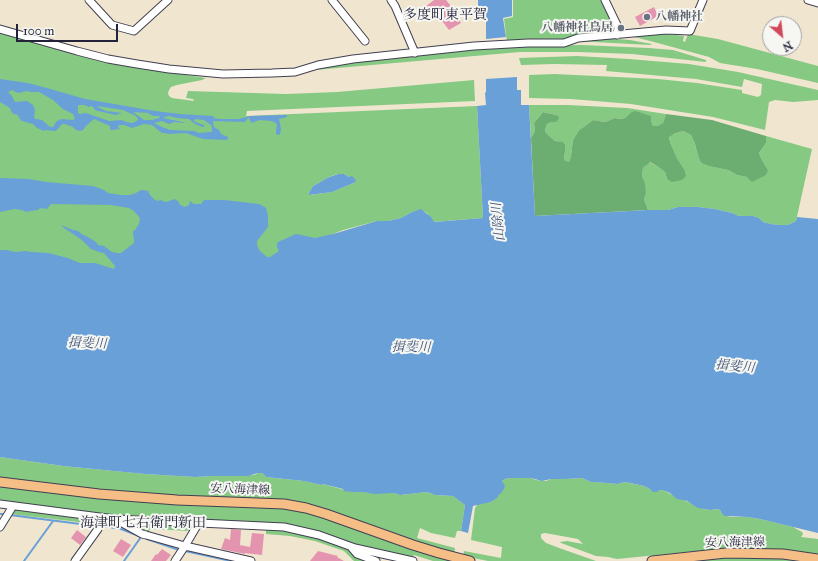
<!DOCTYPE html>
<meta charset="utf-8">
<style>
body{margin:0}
#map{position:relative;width:818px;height:561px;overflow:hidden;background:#f0e6cf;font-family:"IM FELL Great Primer",serif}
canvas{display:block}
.north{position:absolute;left:762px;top:16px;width:40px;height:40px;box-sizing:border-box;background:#f6f6f2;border:1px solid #a1a1a9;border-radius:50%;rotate:152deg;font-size:11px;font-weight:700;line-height:16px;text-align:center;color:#22223b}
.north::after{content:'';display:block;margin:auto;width:14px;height:18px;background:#d1495b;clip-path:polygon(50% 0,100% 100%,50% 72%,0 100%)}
.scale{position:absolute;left:16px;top:24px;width:102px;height:18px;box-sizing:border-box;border:2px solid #22223b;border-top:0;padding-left:5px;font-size:12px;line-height:14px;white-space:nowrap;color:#22223b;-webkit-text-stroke:3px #f6f6f2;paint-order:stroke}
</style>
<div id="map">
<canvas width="818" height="561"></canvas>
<div class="north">N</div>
<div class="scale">100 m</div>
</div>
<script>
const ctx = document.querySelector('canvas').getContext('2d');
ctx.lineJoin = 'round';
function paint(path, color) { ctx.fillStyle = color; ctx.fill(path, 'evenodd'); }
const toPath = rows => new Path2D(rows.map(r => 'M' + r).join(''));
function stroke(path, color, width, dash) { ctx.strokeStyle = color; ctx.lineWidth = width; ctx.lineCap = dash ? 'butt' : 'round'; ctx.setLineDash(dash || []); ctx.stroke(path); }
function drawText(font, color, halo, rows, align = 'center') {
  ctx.font = font + ' "IM FELL Great Primer","Noto Serif JP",serif'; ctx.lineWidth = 4; ctx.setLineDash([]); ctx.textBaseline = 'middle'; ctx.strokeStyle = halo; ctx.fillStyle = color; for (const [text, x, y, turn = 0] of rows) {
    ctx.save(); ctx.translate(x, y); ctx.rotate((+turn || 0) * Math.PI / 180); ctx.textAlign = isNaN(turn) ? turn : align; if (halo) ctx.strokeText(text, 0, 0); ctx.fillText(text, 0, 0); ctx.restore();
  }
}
const green = toPath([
 [513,0,601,0,616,30,615,33,584,39,507,42,504,19,513,17],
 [0,32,72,54,107,62,135,67,206,78,202,80,177,85,171,87,169,90,168,93,169,96,172,98,194,101,193,99,186,98,188,91,286,94,337,92,474,80,475,101,247,111,246,116,477,106,483,218,433,222,427,213,421,210,412,212,401,218,388,221,377,221,343,230,328,236,283,259,123,272,0,255],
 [337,174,344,174,349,177,356,182,332,192,310,195,309,193,313,186,317,184,327,178],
 [667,32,667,34,684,36,683,41,685,42,688,34,718,39,818,66,818,83,757,69,720,63,709,57,654,42,630,36],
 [604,38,630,40,652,44,650,45,575,41],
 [582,45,649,48,673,50,706,60,706,62,632,54,578,52,520,52,315,70,315,69,350,61,474,49,520,46],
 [577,56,629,59,689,64,738,72,818,90,818,100,793,102,775,100,769,102,765,130,713,117,631,104,571,99,529,98,529,75,555,74,658,79,697,83,742,90,742,93,758,97,761,95,762,84,744,79,742,87,696,79,606,71,607,65,554,64,521,65,519,58],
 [529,105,568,105,627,108,666,114,663,123,659,126,653,126,651,121,630,113,625,118,620,119,615,118,605,122,593,120,585,126,579,130,573,140,571,156,569,162,565,162,564,158,565,152,558,141,555,141,546,133,545,130,547,124,552,122,556,115,543,112,534,123,535,131,531,138],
 [683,131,691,135,695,144,698,156,701,163,710,166,728,170,737,175,747,177,768,170,761,158,759,153,766,143,766,136,812,149,796,221,788,225,779,225,771,224,763,222,759,218,753,216,739,216,732,213,715,209,698,207,678,207,668,210,648,210,644,199,646,194,642,176,643,168,649,162,657,166,665,172,667,179,684,169,677,158,670,142,669,136],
 [0,457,63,466,145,474,195,477,213,476,254,475,258,473,262,473,266,477,304,481,321,485,323,484,352,492,363,492,385,493,394,493,400,495,427,492,435,495,453,496,465,505,461,531,457,531,455,538,431,533,420,528,417,538,455,548,454,554,341,514,309,505,254,499,109,492,0,477],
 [510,478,531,478,536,480,546,481,551,479,566,479,582,478,591,482,594,482,618,484,624,482,644,486,650,489,659,490,662,490,703,509,710,510,717,509,720,510,722,514,730,517,748,517,760,519,793,527,802,532,803,534,801,537,818,539,818,555,783,550,728,548,617,559,608,557,596,556,561,543,560,542,567,541,583,544,578,539,545,533,541,534,541,538,546,543,562,549,596,561,488,561,463,556,464,551,501,558,502,547,471,540,475,508,478,504,491,502,498,496,503,484,502,481,505,479],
 [0,485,283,508,310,514,455,561,433,561,414,555,412,557,358,547,302,529,131,518,0,503],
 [16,509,93,519,96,521,96,524,10,514,13,510],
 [124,522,193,525,194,527,191,531,150,529,148,533],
 [266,529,298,532,317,537,348,548,371,561,354,561,344,551,315,541,290,536,266,534],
 [734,557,783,558,809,561,683,561]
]);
const forest = toPath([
 [635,111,651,116,651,121,653,126,658,126,663,123,666,114,712,120,766,136,766,143,759,153,761,158,768,170,766,175,752,182,747,177,737,175,728,170,709,166,701,163,698,156,695,144,691,135,683,131,674,134,669,137,670,142,677,158,684,169,686,176,682,180,672,182,667,179,665,172,657,166,650,162,643,168,642,176,645,184,646,194,644,199,648,210,535,216,531,138,535,131,534,123,543,112,556,115,559,117,558,120,556,122,552,122,547,124,545,130,546,133,555,141,563,142,565,145,565,152,564,158,565,161,569,162,571,156,573,140,579,130,585,126,593,120,605,122,615,118,620,119,625,118,630,113]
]);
const water = toPath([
 [478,0,512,0,512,16,503,18,506,37,486,39,486,14,478,13],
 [517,77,517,90,521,90,521,105,529,105,535,216,648,210,668,210,678,207,698,207,715,209,732,213,739,216,753,216,759,218,763,222,771,224,779,225,788,225,796,221,797,217,818,219,818,533,793,527,760,519,748,517,725,516,722,514,720,510,717,509,710,510,698,508,687,501,677,499,670,493,662,490,659,490,657,492,653,492,650,489,644,486,630,483,624,482,618,484,594,482,591,482,582,478,566,479,551,479,542,481,531,478,510,478,505,479,502,481,505,486,502,492,498,496,498,497,491,502,473,506,468,533,461,531,465,505,453,496,435,495,427,492,400,495,394,493,375,494,363,492,352,492,344,491,343,489,323,484,321,485,304,481,266,477,262,473,258,473,248,476,213,476,195,477,145,474,63,466,0,457,0,250,7,250,11,251,16,252,25,251,32,252,48,253,68,258,80,263,95,263,114,269,115,266,104,253,99,252,91,249,82,240,64,228,61,225,73,230,78,231,83,235,88,237,96,242,98,245,104,246,112,252,117,253,121,253,134,243,134,239,133,234,133,231,135,230,139,224,140,218,134,211,129,208,111,205,51,204,47,209,40,208,38,210,30,211,26,212,22,210,14,209,0,212,0,178,29,179,46,182,93,186,104,190,108,193,121,195,130,195,136,193,141,190,143,190,148,191,150,195,155,200,158,201,160,200,166,202,175,199,179,202,180,205,185,207,189,205,190,201,194,204,201,204,204,200,224,200,259,204,263,206,266,208,268,216,268,227,257,241,257,245,259,250,267,257,270,257,279,251,277,247,277,244,278,242,296,234,315,238,333,234,377,221,388,221,401,218,412,212,421,209,431,217,434,222,483,218,477,106,486,105,485,93,486,92,486,79],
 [0,79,28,83,47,88,85,99,155,111,180,114,213,116,214,118,219,119,239,119,250,116,285,115,287,115,287,117,279,119,281,129,280,134,278,135,276,134,276,131,277,125,276,123,272,121,259,120,252,123,251,122,249,118,248,118,246,121,244,122,213,121,214,127,219,130,221,134,228,137,228,139,226,140,203,139,186,133,169,134,165,133,162,133,152,125,144,124,132,128,124,125,119,125,118,127,120,129,111,130,110,129,110,126,94,119,86,126,83,130,81,131,76,130,73,127,65,124,62,124,57,130,55,131,45,130,44,131,37,128,33,124,22,121,19,118,18,115,14,114,12,113,10,108,0,102],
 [12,90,18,93,27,91,30,92,39,92,53,100,63,109,73,114,75,118,73,120,62,119,59,120,56,122,53,127,50,127,42,120,36,119,34,118,35,110,33,105,27,101,15,102,12,96,8,92],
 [78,105,85,105,89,107,92,106,95,110,98,111,116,115,122,113,106,111,98,107,97,106,123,110,136,116,138,119,138,120,133,123,126,122,122,120,109,121,86,113,80,114,78,113],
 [133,112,148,113,153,116,160,116,159,118,152,120,144,120],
 [169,116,177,118,189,119,195,124,203,127,205,126,204,125,195,122,194,120,196,119,204,120,211,125,212,127,212,131,211,132,199,133,194,131,170,130,162,127,154,123,162,121,169,124,174,122,185,123,183,122,163,118,165,117],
 [338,174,344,174,349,177,352,176,355,179,356,182,332,192,309,195,309,193,313,186,317,184,327,178]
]);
const stream = toPath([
 [0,514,3,514],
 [10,515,96,526],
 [103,526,121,529,139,536],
 [147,539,179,550],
 [185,551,231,561],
 [24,561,53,521],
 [124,561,141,537]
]);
const building = toPath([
 [434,0,446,0,451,6,461,23,449,30,439,17,436,20,425,7],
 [654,7,658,16,640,26,635,17],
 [231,529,241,530,240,545,250,547,252,533,264,534,262,555,245,553,245,554,221,549,225,538,230,540],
 [77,530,86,537,80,545,71,538],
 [121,539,131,545,123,557,113,551],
 [162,549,171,555,166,561,151,561,156,554,157,555],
 [318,551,338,556,337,557,344,561,310,561]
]);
const minor = toPath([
 [89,0,112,25,134,31,168,0],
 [332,0,365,41],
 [391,0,395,6,415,53],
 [605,0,618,27,617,35],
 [808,0,818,3],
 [0,29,77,51,108,59,137,64,169,69,223,74,272,73,295,72,318,65,353,59,474,46,528,43,564,43,578,38,666,30,690,31,703,0],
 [0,504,115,519,142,534,146,535,185,546,251,561],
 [115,519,284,527,319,535,355,548,413,561],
 [0,527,13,506],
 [351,547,357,554,376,561],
 [75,561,98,529,101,518],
 [175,561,185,546,198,524]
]);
const major = toPath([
 [0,482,99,494,177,500,284,504,306,508,326,514,413,545,439,553,470,561],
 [652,561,726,553,783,554,818,559]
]);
const markers = [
 [647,17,4,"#6b7280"],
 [621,28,4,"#6b7280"]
];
const worshipNames = [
 ["八幡神社",655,17],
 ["八幡神社鳥居",613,28,"right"]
];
const streetNames = [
 ["安八海津線",240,490,2],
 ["安八海津線",735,543,-1]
];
const waterNames = [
 ["山除川",499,222,-96],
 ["揖斐川",87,344,2],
 ["揖斐川",411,348,1],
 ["揖斐川",735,367,5]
];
const quarterNames = [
 ["多度町東平賀",445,16],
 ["海津町七右衛門新田",143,524]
];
paint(green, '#86c983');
paint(forest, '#6cad71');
paint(water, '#68a0d7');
stroke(stream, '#68a0d7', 2);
paint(building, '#e594b0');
stroke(minor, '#413f51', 9);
stroke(major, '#413f51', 11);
stroke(minor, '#fff', 7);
stroke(major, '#f6be87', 9);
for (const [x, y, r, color] of markers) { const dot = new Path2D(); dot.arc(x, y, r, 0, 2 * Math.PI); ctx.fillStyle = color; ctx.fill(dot); stroke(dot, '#f6f6f2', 1.5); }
drawText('bold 12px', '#5b616d', '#f6f6f2', worshipNames, 'left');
drawText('12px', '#22223b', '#f6f6f2', streetNames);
drawText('italic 13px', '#3e5479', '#f6f6f2', waterNames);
drawText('14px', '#22223b', '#f6f6f2', quarterNames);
</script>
